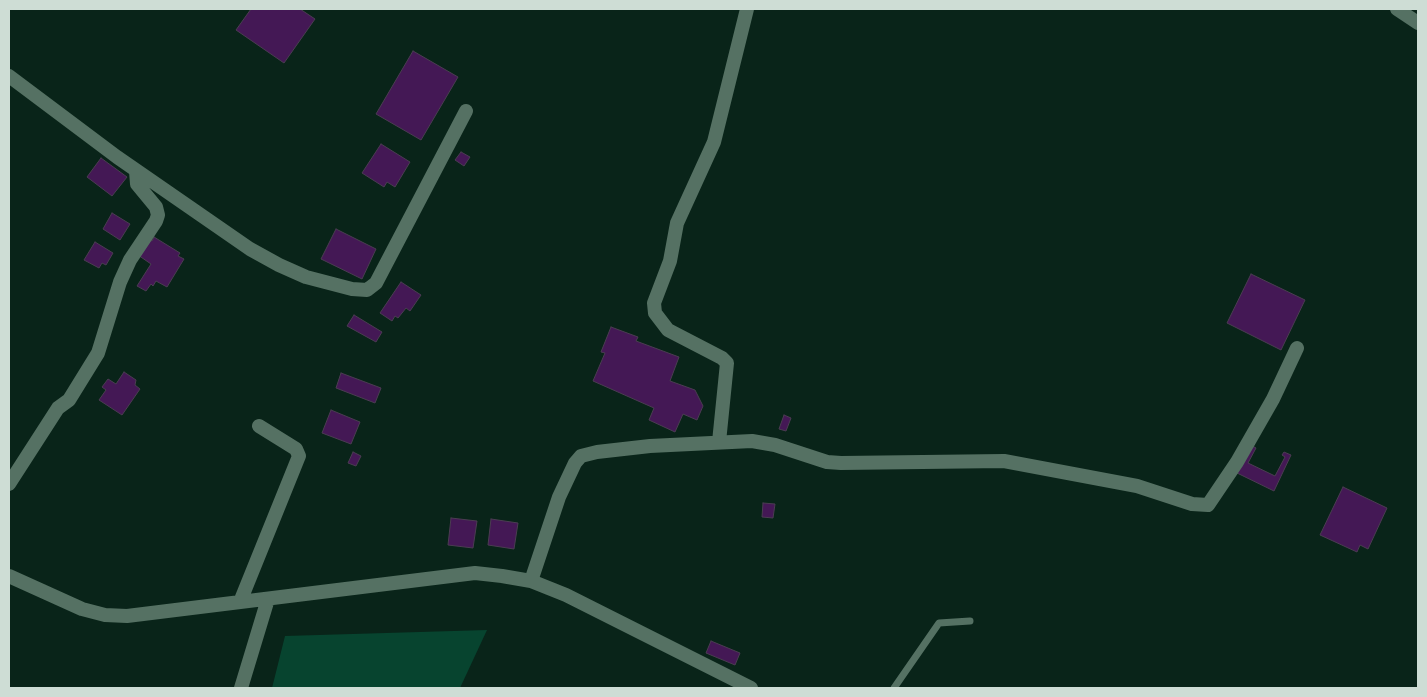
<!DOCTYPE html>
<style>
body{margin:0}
#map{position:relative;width:1427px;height:697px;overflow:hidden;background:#092419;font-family:Overpass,sans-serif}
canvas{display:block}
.frame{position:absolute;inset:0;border:10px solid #ceddd5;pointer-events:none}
</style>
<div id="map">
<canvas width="1427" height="697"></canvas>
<div class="frame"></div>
</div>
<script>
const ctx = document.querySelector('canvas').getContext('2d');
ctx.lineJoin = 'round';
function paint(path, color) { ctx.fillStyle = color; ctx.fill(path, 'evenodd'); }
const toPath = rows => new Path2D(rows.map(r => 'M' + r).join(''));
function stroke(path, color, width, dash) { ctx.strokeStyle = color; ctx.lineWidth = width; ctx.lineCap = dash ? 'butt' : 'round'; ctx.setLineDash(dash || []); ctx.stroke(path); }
const green = toPath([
 [487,630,460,688,272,688,285,636]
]);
const building = toPath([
 [251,9,300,9,315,19,284,63,236,30,251,9],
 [413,51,458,77,421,140,376,114,413,51],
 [381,144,410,162,395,187,387,182,384,187,362,173,381,144],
 [461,152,470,157,464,166,455,160,461,152],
 [101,158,127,177,112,196,87,177,101,158],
 [112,213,130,224,120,240,103,229,112,213],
 [336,229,376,249,362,279,321,259,336,229],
 [154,237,180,253,178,256,184,259,167,287,156,281,153,286,151,284,146,291,137,286,151,264,138,255,148,239,152,241,154,237],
 [95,242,113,253,106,265,102,263,99,268,84,260,95,242],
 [1251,274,1305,300,1281,350,1227,323,1251,274],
 [401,282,421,295,410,311,406,308,398,318,395,316,392,321,380,313,401,282],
 [354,315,382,332,376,342,347,326,354,315],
 [611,327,638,337,636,341,679,357,670,381,695,390,703,406,697,420,683,414,675,432,649,420,654,408,593,381,605,353,601,352,611,327],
 [124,372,136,380,135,385,140,389,122,415,99,400,106,390,102,387,108,379,116,384,124,372],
 [341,373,381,388,375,403,336,388,341,373],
 [331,410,360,422,351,444,322,433,331,410],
 [784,415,791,418,786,431,779,429,784,415],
 [1249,444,1256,448,1248,463,1275,476,1285,457,1282,455,1284,452,1291,455,1274,491,1235,472,1249,444],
 [353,452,361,456,356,466,348,463,353,452],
 [1343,487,1387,508,1368,549,1360,545,1357,552,1320,535,1343,487],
 [763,503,775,504,773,518,762,517,763,503],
 [451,518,477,521,473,548,448,545,451,518],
 [491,519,518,523,514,549,488,545,491,519],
 [711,641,740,653,735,665,706,653,711,641]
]);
const lane = toPath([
 [894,688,939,623,970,621]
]);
const street = toPath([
 [1397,9,1418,23],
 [9,76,117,157,250,249,279,265,306,277,352,289,367,290,376,283,466,111],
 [719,442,727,363,722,358,668,330,655,313,654,303,670,261,677,223,714,142,747,9],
 [9,484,58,408,69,400,98,353,120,282,130,260,156,221,158,215,156,207,137,184,136,171],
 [9,576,82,609,105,615,127,616,475,573,502,576,531,581,566,595,751,688],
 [531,581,559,497,575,463,581,456,597,452,650,446,752,441,775,445,827,462,841,463,1004,461,1137,486,1192,504,1208,505,1237,462,1273,399,1297,348],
 [240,602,299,456,296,449,259,426],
 [241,688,268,599]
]);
paint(green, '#07442f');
paint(building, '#441855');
stroke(building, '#4b3d52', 1);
stroke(lane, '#557163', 7);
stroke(street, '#557163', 14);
</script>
